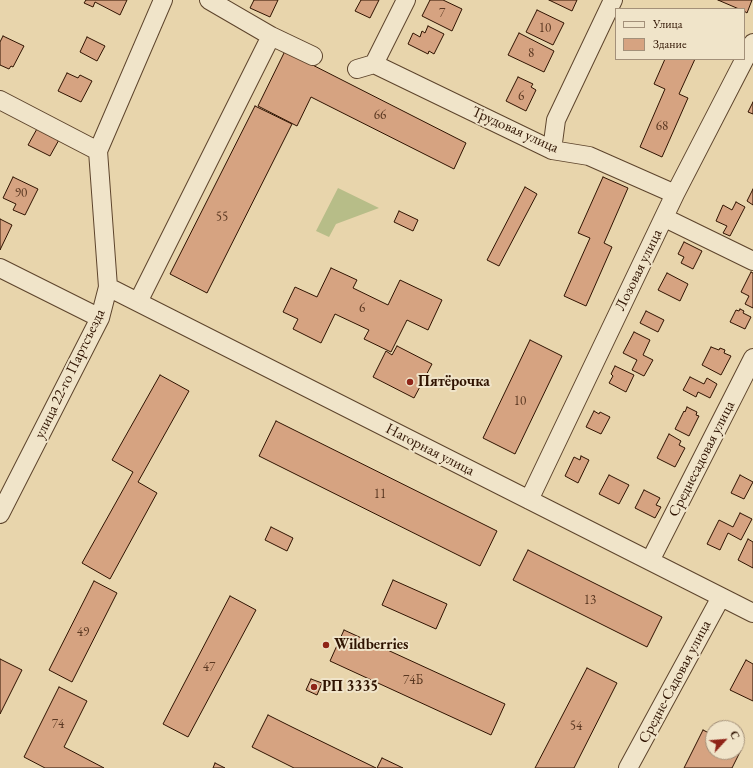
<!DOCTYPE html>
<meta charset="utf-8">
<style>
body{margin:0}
#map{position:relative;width:753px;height:768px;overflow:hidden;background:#e8d5ac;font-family:"EB Garamond",serif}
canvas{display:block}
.legend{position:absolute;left:615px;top:8px;width:130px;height:52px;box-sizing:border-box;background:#f0e4c9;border:1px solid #a39079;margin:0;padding:5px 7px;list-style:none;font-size:12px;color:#2f1301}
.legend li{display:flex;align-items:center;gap:8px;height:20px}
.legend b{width:20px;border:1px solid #a39079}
.north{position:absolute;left:705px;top:720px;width:40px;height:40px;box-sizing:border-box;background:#f0e4c9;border:1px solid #a39079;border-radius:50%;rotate:64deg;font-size:11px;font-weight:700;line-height:16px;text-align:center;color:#2f1301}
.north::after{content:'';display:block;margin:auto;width:14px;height:18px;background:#8f2418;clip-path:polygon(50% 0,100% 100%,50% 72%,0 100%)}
</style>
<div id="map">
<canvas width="753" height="768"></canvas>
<ul class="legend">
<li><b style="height:5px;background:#f0e4c9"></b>Улица</li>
<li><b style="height:11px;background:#d6a381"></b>Здание</li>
</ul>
<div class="north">С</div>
</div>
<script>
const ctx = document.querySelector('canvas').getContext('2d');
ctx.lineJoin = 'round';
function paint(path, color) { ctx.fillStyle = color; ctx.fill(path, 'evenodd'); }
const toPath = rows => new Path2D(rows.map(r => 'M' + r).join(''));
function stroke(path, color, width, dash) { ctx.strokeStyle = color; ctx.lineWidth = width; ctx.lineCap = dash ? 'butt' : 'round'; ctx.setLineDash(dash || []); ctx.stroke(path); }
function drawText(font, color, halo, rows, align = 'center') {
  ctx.font = font + ' "EB Garamond",serif'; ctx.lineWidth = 4; ctx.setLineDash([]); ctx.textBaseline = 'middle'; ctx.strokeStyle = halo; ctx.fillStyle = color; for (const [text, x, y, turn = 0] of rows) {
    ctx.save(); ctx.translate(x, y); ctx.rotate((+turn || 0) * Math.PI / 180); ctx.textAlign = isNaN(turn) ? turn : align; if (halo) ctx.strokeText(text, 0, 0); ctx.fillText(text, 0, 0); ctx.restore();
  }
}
const green = toPath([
 [338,188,379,208,336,224,329,237,316,231]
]);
const building = toPath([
 [86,0,127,0,120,15,95,2,93,7,84,3,86,0],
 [254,0,278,0,270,17,250,8,254,0],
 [361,0,379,0,370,18,355,11,361,0],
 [430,0,443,0,462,9,452,31,422,16,430,0],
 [549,0,577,0,572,11,549,0],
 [718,0,752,0,747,13,744,11,744,9,739,9,718,0],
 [537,10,564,23,553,45,526,32,537,10],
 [428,26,444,34,434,54,429,51,428,54,408,44,413,33,420,37,422,31,425,33,428,26],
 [519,33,554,51,544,72,508,55,519,33],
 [3,36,24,46,13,67,11,66,9,69,0,65,0,42,3,36],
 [87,37,105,46,97,61,80,52,87,37],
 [285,51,466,143,454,169,311,97,297,126,258,106,285,51],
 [665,59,695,59,679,94,688,98,662,157,640,147,665,89,654,84,665,59],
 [67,73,78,78,80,75,92,81,81,102,58,91,67,73],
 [518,77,533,84,531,87,536,90,526,111,506,101,518,77],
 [753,102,753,114,748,112,753,102],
 [255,106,292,124,207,293,170,274,255,106],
 [38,127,60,138,50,156,28,145,38,127],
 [13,177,38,189,25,215,13,210,16,204,3,198,13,177],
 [603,177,628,188,604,243,612,247,586,306,564,296,590,238,578,233,603,177],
 [525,187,537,194,499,266,487,260,525,187],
 [753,189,753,205,747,201,753,189],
 [736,202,745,207,730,236,723,233,727,226,716,221,723,205,732,210,736,202],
 [399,211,418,220,413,231,394,222,399,211],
 [0,219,12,225,0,250,0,219],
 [684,242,702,251,693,269,681,263,684,257,678,254,684,242],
 [331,268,357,280,353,288,388,305,400,280,442,300,428,330,407,320,391,352,364,339,369,330,335,314,321,343,293,329,298,319,283,312,295,287,317,297,331,268],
 [751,272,753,273,753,308,745,304,749,296,741,292,751,272],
 [667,273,688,284,680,301,658,290,667,273],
 [740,309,744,311,743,313,751,317,745,329,730,322,736,310,739,311,740,309],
 [646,311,664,320,658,332,640,323,646,311],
 [634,332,650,340,643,355,653,360,644,376,632,370,637,360,623,353,634,332],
 [530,340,562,356,515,454,483,438,530,340],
 [397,346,432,364,414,398,373,377,386,351,392,355,397,346],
 [711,347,719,350,720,348,725,350,724,353,731,356,721,375,702,365,711,347],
 [615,366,634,375,626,392,609,383,613,376,611,374,615,366],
 [160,375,189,391,138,482,157,493,110,579,82,563,133,472,112,460,160,375],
 [690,377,704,384,707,378,717,384,710,398,698,392,696,397,683,390,690,377],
 [687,407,697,412,696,415,699,416,689,436,675,429,684,411,685,412,687,407],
 [594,411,599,414,600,412,610,417,601,434,586,427,594,411],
 [276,421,497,531,480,566,259,456,276,421],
 [669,434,681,441,679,445,685,448,675,467,657,458,669,434],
 [581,456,589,460,578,483,565,476,574,457,580,460,581,456],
 [609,475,629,485,619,504,599,494,609,475],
 [740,475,753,482,744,499,731,493,740,475],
 [644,490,660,498,656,505,661,507,655,518,635,508,644,490],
 [740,513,752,519,741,540,728,533,720,550,707,544,719,520,733,527,740,513],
 [271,527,293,538,287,551,265,540,271,527],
 [748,539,753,542,753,568,738,560,748,539],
 [528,550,662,617,647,647,513,580,528,550],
 [393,580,447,604,436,629,382,605,393,580],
 [94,581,117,593,72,682,49,670,94,581],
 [230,596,256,610,188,737,163,724,230,596],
 [344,630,505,704,491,735,330,661,344,630],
 [0,659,22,670,0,714,0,659],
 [746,660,753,664,753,701,730,690,746,660],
 [587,668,617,683,574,768,535,768,587,668],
 [311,679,322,683,317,695,306,690,311,679],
 [59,687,87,701,64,747,104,768,45,768,24,757,59,687],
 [268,715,292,727,376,768,294,768,252,747,268,715],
 [703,730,713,735,713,752,737,752,737,748,741,750,732,768,684,768,703,730],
 [382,758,403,768,377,768,382,758],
 [215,763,225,768,213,768,215,763]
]);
const minor = toPath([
 [209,0,271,36,313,56],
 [374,64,406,0],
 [357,69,374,64,552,150,589,156,675,194],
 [0,100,98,151],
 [552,150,556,120,613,0],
 [665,218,753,261],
 [0,268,100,318],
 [108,287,753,613],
 [138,302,271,36],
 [529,500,675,194,753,43],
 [0,514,100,318,108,287,98,151,163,0],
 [650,561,753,358],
 [628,768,721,597]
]);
const markers = [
 [410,382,4,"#8f2418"],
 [326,645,4,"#8f2418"],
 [314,687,4,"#8f2418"]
];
const numberNames = [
 ["7",442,13],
 ["10",545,28],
 ["8",531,53],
 ["6",521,96],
 ["66",380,115],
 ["68",662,126],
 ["90",21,193],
 ["55",222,217],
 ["6",362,308],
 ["10",520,401],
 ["11",380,494],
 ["13",590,600],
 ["49",83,632],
 ["47",209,667],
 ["74Б",413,680],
 ["74",58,724],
 ["54",576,726]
];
const streetNames = [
 ["Трудовая улица",515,130,24],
 ["Лозовая улица",639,270,-64],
 ["улица 22-го Партсъезда",70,374,-64],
 ["Нагорная улица",430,450,27],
 ["Среднесадовая улица",702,459,-63],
 ["Средне-Садовая улица",675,682,-62]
];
const poiNames = [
 ["Пятёрочка",418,382],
 ["Wildberries",334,645],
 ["РП 3335",322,687]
];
paint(green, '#b7bd88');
paint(building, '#d6a381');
stroke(building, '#2f1301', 1);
stroke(minor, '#5d442c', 20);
stroke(minor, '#f0e4c9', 18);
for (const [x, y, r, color] of markers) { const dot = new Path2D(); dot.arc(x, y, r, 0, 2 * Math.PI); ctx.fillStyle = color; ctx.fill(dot); stroke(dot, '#f0e4c9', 1.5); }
drawText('13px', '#593721', null, numberNames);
drawText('15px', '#2f1301', '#f0e4c9', streetNames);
drawText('bold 15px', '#2f1301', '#f0e4c9', poiNames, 'left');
</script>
